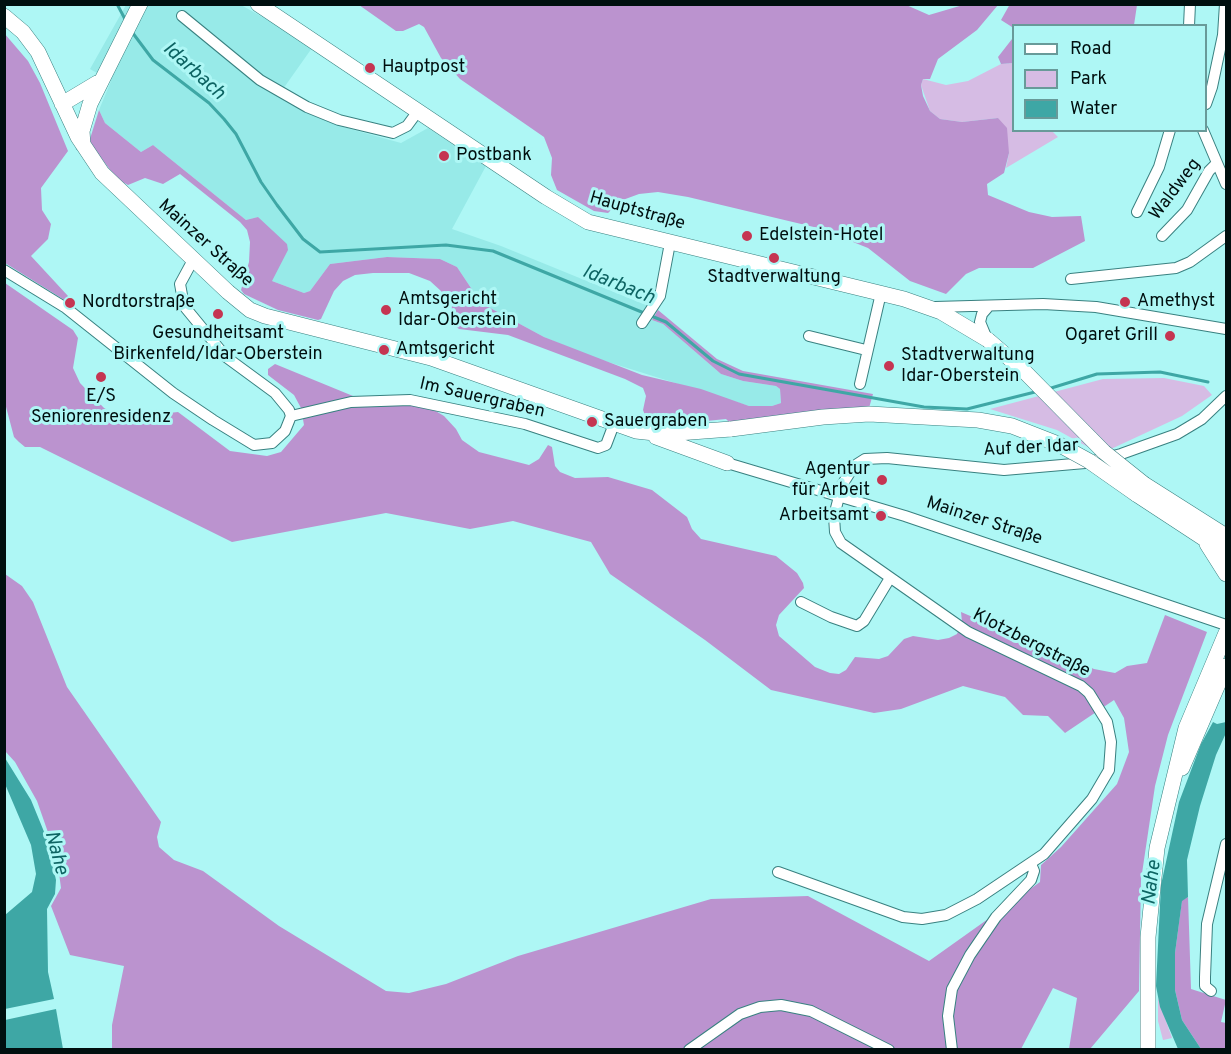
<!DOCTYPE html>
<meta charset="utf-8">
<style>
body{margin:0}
#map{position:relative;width:1231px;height:1054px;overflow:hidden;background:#aef7f5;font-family:Overpass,sans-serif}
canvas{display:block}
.frame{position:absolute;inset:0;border:6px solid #000f0f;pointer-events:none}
.legend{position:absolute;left:1012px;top:24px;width:195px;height:108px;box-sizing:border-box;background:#aef7f5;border:2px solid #689a99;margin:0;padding:8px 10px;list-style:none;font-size:18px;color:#000f0f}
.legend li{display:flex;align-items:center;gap:12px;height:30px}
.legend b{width:30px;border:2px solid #689a99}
</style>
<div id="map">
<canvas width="1231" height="1054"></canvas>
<div class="frame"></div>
<ul class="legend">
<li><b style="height:8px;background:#fff"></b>Road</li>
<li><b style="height:16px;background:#d6bce4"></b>Park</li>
<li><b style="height:16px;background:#3ea7a5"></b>Water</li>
</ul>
</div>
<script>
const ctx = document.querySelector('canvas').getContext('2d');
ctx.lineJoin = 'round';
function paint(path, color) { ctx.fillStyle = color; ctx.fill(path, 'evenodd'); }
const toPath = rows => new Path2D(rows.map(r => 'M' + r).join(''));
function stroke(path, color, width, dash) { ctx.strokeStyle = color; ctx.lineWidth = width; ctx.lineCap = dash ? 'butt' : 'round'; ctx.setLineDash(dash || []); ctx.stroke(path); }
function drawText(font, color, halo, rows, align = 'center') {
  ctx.font = font + ' Overpass,sans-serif'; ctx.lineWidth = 6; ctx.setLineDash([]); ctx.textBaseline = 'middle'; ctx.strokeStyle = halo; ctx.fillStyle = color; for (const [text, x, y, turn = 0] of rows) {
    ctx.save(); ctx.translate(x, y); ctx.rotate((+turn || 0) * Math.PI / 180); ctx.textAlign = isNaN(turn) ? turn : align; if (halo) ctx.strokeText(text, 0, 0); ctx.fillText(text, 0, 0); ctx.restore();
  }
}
const built = toPath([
 [126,5,241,5,282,28,312,48,283,89,285,91,280,98,343,127,401,143,428,128,486,166,452,229,501,246,658,310,652,320,663,324,721,374,743,381,776,386,780,389,781,403,772,406,749,406,592,357,544,337,481,303,457,267,440,259,387,257,330,264,310,291,304,293,272,281,258,217,246,220,153,145,141,152,105,123,99,110,111,81,90,69]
]);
const green = toPath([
 [1013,63,1014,130,1052,131,1058,137,1006,168,1009,153,998,118,962,122,940,119,930,111,921,85,923,79,946,85,968,81,1001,64],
 [1164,378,1204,386,1212,395,1182,416,1111,449,1088,447,1057,430,990,409,1103,379],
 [1158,998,1172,1038,1163,1040,1158,1021]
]);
const forest = toPath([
 [904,4,929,15,963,5,998,5,977,30,938,59,930,79,923,79,921,85,923,96,930,111,940,119,962,122,998,118,1007,128,1009,153,1004,173,987,184,988,195,1029,212,1052,217,1081,216,1085,241,1033,268,979,268,966,274,946,294,910,281,868,248,818,228,688,197,658,192,639,194,620,201,608,213,594,211,557,190,551,175,552,158,544,137,460,79,441,58,424,27,419,24,403,31,396,31,359,5],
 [1010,4,1137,4,1137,5,1134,25,1014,26,1013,63,1001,64,998,57,1012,39,1012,27,1001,20],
 [4,33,28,61,40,83,68,151,41,188,42,210,51,224,48,239,31,256,68,296,66,301,5,263],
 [99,110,105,123,141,152,153,145,246,220,258,217,287,244,288,250,272,281,304,293,310,291,330,264,387,257,440,259,457,267,481,303,544,337,642,375,701,389,749,406,772,406,781,403,780,389,776,386,743,381,721,374,663,324,652,320,658,310,717,359,743,371,873,394,869,408,730,423,726,419,677,424,655,422,646,418,643,410,646,396,643,388,625,379,508,335,459,329,451,323,452,304,441,291,430,281,409,273,373,273,355,275,343,281,334,291,321,319,318,320,278,310,244,294,241,290,249,262,250,242,247,230,240,222,180,174,163,184,145,178,128,185,117,179,89,142],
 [5,283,73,330,78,338,73,368,80,383,104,408,131,423,148,423,160,414,178,412,230,451,267,456,281,452,304,425,301,408,294,395,268,375,268,369,275,364,353,396,392,404,429,407,444,416,456,429,462,440,479,452,529,465,539,459,548,445,552,447,555,466,560,472,575,478,608,477,652,490,687,517,692,529,701,539,776,556,797,573,803,583,804,588,779,615,776,625,779,636,815,667,830,673,839,674,846,670,855,657,879,659,888,656,904,639,913,636,938,640,949,638,957,634,962,622,961,612,1094,669,1115,673,1127,666,1147,663,1165,615,1207,632,1168,735,1155,786,1141,880,1139,991,1090,1049,1069,1049,1077,998,1053,988,1021,1049,112,1049,112,1025,124,966,70,955,51,906,61,888,57,858,37,801,15,762,5,751,5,574,22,586,33,602,67,687,161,822,157,837,159,847,174,860,203,871,279,926,386,991,409,993,446,984,518,956,711,899,808,896,929,961,1040,882,1041,865,1061,847,1117,784,1129,752,1124,718,1114,700,1065,733,1048,716,1023,715,1005,697,963,686,901,709,874,713,771,690,705,640,610,574,591,542,513,521,470,529,386,513,232,542,40,447,25,447,19,442,14,437,5,403],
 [1188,897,1191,989,1226,1000,1221,1022,1226,1023,1226,1049,1201,1049,1182,1020,1175,990,1175,953,1182,900]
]);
const water = toPath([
 [1213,722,1217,724,1226,722,1226,733,1216,755,1200,806,1187,860,1188,897,1182,901,1175,953,1175,990,1182,1020,1201,1049,1178,1049,1160,1007,1156,986,1161,885,1179,802,1201,744],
 [5,758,31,800,47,839,56,880,55,894,47,909,48,972,54,999,5,1009,5,915,32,892,36,874,31,845,5,784],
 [56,1009,63,1049,5,1049,5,1020]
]);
const stream = toPath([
 [117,4,126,21],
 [132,32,153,60,209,103,224,119,236,134,261,182,277,205,303,239,320,252,446,245,493,251,666,322,713,361,739,374,924,407,967,409,1039,391],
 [1048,389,1097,374,1160,372,1208,382]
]);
const minor = toPath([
 [182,16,260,80,307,107,339,120,393,133,407,126,418,111],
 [1189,26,1190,4],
 [1206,104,1212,87,1223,35,1225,4],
 [1203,130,1226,184],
 [1137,212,1159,167,1170,130],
 [1162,236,1187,210,1209,171,1217,163],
 [4,270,66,308,173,393,213,420,254,445,272,443,285,431,291,416,289,410,275,393,226,357,184,306,180,284,193,260],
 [1071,279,1176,268,1190,262,1226,236],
 [935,307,1043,304,1096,307,1226,329],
 [642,323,660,296,670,243],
 [809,336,866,350],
 [987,339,980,322,982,314,989,306],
 [860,384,881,293],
 [291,416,351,402,410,400,525,424,598,448,606,445,614,424],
 [727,463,905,516,1226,625],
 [801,602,831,617,857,626,864,621,890,578],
 [778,872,903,917,922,919,946,915,977,899,1044,854,1092,799,1109,770,1111,742,1107,722,1089,693,1081,686,968,632,841,543,835,532,834,516,842,485,854,466,865,459,887,458,1004,470,1085,463,1121,454,1177,434,1202,419,1226,396],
 [1211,991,1205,986,1205,977,1207,924,1226,844],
 [689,1050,740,1014,760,1007,781,1005,811,1011,889,1050],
 [952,1050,948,1016,952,989,970,955,996,917,1031,880,1034,871,1031,864]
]);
const primary = toPath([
 [258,4,546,197,588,222,904,299,941,312,988,340],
 [4,16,23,32,38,52,78,137,102,173,228,292,250,310,265,316,431,358,636,431,664,434,731,429],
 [62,104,97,83],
 [83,145,82,131,90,104,140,4],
 [656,437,727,463],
 [1144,484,1226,536],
 [1136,494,1226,553],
 [1207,544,1226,574],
 [1182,768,1226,666],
 [1148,1050,1148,937,1157,848,1186,728,1226,633]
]);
const primaryBridge = toPath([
 [988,340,1024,371,1104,452,1144,484],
 [731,429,823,417,869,414,978,420,1012,426,1058,444,1089,461,1136,494]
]);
const markers = [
 [370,68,6,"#c53552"],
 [444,156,6,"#c53552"],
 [747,236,6,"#c53552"],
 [774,258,6,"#c53552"],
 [1125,302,6,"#c53552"],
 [70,303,6,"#c53552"],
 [386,310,6,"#c53552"],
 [218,314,6,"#c53552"],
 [1170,336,6,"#c53552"],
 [384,350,6,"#c53552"],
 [889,366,6,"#c53552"],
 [101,377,6,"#c53552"],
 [592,422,6,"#c53552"],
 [882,480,6,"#c53552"],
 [881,516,6,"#c53552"]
];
const poiNames = [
 ["Hauptpost",382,68],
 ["Postbank",456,156],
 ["Edelstein-Hotel",759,236],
 ["Stadtverwaltung",774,278,"center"],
 ["Amtsgericht",398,300],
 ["Idar-Oberstein",398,321],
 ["Amethyst",1137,302],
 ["Nordtorstraße",82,303],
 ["Gesundheitsamt",218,334,"center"],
 ["Birkenfeld/Idar-Oberstein",218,355,"center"],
 ["Ogaret Grill",1158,336,"right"],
 ["Amtsgericht",396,350],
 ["Stadtverwaltung",901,356],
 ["Idar-Oberstein",901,377],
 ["E/S",101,397,"center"],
 ["Seniorenresidenz",101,418,"center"],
 ["Sauergraben",604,422],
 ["Agentur",870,470,"right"],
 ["für Arbeit",870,491,"right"],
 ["Arbeitsamt",869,516,"right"]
];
const streetNames = [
 ["Waldweg",1176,190,-53],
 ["Hauptstraße",637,212,16],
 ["Mainzer Straße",205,244,42],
 ["Im Sauergraben",482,399,13],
 ["Auf der Idar",1031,449,-3],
 ["Mainzer Straße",984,522,18],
 ["Klotzbergstraße",1031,644,27]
];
const waterNames = [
 ["Idarbach",193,72,42],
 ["Idarbach",618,286,22],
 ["Nahe",55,853,75],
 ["Nahe",1153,883,-83]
];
paint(built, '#97eae8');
paint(green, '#d6bce4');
paint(forest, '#bb93cf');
paint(water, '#3ea7a5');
stroke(stream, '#3ea7a5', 3);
stroke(minor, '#398180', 12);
stroke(primary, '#398180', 16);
stroke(minor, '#fff', 10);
stroke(primary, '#fff', 15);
stroke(primaryBridge, '#398180', 16, []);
stroke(primaryBridge, '#fff', 15);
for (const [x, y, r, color] of markers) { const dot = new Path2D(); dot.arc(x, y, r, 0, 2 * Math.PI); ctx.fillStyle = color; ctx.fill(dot); stroke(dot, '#aef7f5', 2); }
drawText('18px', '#000f0f', '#aef7f5', poiNames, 'left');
drawText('18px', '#000f0f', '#aef7f5', streetNames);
drawText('italic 20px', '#0d6463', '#aef7f5', waterNames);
</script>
